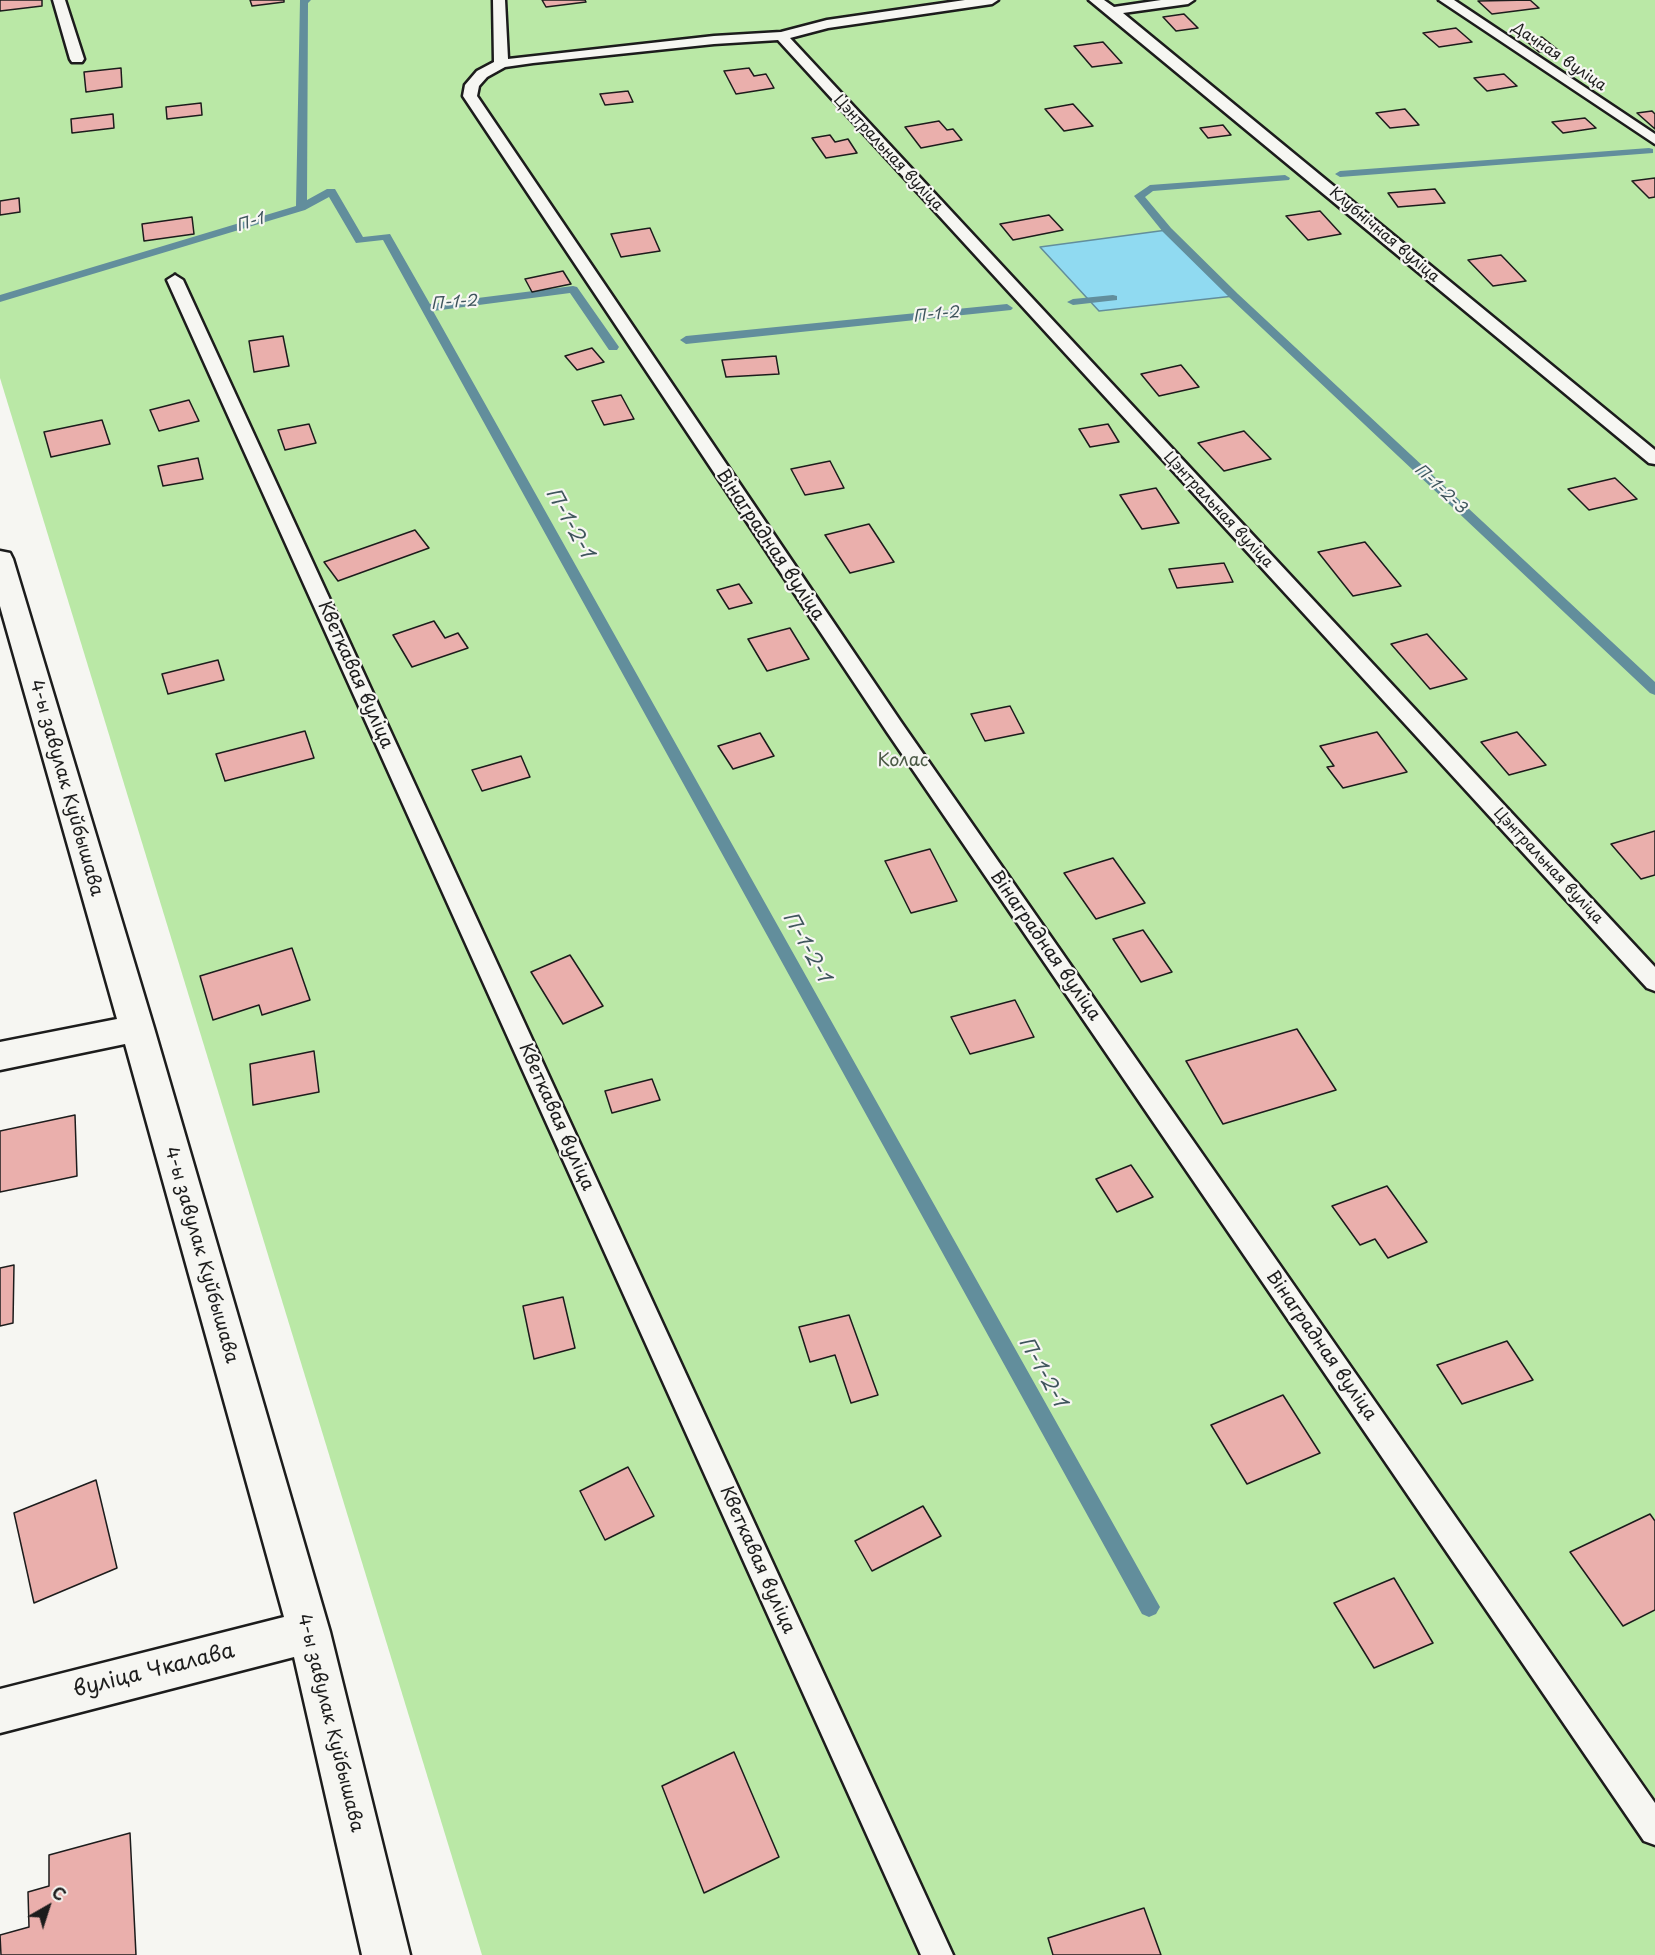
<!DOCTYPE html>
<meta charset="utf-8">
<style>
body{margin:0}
#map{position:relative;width:1655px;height:1955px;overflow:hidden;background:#f6f6f2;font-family:"Playpen Sans",sans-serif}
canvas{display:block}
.north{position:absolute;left:18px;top:1877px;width:60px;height:60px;-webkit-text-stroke:4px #f6f6f2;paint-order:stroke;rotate:39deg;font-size:16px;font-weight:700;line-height:24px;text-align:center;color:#1c1c1c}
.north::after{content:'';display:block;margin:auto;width:21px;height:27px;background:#1c1c1c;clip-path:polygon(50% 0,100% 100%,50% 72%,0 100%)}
</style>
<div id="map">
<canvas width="1655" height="1955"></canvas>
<div class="north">С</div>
</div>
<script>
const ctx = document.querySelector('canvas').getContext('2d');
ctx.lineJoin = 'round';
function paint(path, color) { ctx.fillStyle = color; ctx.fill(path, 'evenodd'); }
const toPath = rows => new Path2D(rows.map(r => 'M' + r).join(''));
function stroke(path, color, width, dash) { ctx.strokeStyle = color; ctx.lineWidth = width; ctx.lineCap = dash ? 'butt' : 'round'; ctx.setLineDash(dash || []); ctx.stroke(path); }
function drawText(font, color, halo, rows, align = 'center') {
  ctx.font = font + ' "Playpen Sans",sans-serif'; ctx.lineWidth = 4.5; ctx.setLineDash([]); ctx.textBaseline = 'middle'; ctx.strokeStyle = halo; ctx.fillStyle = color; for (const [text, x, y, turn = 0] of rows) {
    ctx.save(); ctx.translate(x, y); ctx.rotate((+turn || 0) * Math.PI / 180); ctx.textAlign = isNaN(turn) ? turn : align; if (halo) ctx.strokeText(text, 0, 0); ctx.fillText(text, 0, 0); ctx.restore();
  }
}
const green = toPath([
 [0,0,1655,0,1655,1955,482,1955,0,378]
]);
const water = toPath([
 [1167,230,1234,296,1099,311,1040,247,1167,230]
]);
const stream = toPath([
 [300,0,311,0,308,3,307,200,327,189,335,189,363,237,390,234,430,304,573,286,577,287,619,347,617,350,609,350,570,293,433,311,1156,1600,1160,1607,1156,1614,1149,1617,1142,1614,383,240,356,243,329,197,305,210,0,302,0,295,296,206,300,0],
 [1649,148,1653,149,1653,153,1340,177,1335,174,1340,171,1649,148],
 [1285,175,1290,178,1289,180,1153,191,1145,197,1171,228,1238,294,1655,682,1655,695,1650,693,1230,298,1163,232,1134,196,1150,185,1285,175],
 [1113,295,1117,296,1117,300,1073,305,1067,302,1073,299,1113,295],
 [1007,304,1013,308,1011,310,686,344,680,340,686,336,1007,304]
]);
const building = toPath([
 [0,0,42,0,42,6,0,11,0,0],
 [250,0,284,0,284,2,252,6,250,0],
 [542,0,585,0,586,2,546,7,542,0],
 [1530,0,1539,8,1492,14,1478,1,1530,0],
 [1184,14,1198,28,1176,31,1163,17,1184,14],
 [1456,28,1472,42,1439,47,1423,33,1456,28],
 [1542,37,1557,49,1539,52,1524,39,1542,37],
 [1103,42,1122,63,1092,67,1074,46,1103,42],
 [121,68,122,87,86,92,84,72,121,68],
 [749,68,754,76,766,74,774,88,736,94,724,71,749,68],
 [1504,74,1517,86,1487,91,1474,78,1504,74],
 [628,91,633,102,605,105,600,94,628,91],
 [201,103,202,115,167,119,166,107,201,103],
 [1073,104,1093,126,1064,131,1045,109,1073,104],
 [1405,109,1419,125,1390,128,1376,113,1405,109],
 [1652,111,1655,114,1655,129,1637,113,1652,111],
 [113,114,114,128,72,133,71,119,113,114],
 [1585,118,1596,128,1563,133,1552,122,1585,118],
 [939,121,947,130,953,129,962,140,921,148,905,127,939,121],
 [1223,125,1231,135,1208,138,1200,128,1223,125],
 [830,135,835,142,848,139,857,153,826,158,812,138,830,135],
 [1655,178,1655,197,1649,198,1632,181,1655,178],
 [1435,189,1445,203,1398,207,1388,193,1435,189],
 [19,198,20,212,0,215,0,201,19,198],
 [1320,211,1341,234,1308,240,1286,216,1320,211],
 [1049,215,1063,230,1013,240,1000,224,1049,215],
 [192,217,194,234,144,241,142,224,192,217],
 [650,228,660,251,621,257,611,234,650,228],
 [1501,255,1526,281,1493,286,1468,260,1501,255],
 [563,271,571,284,532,292,525,279,563,271],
 [283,336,289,366,254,372,249,341,283,336],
 [592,348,604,362,577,370,565,356,592,348],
 [776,356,779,374,726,377,722,360,776,356],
 [1181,365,1199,387,1159,396,1141,374,1181,365],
 [621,395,634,419,604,425,592,401,621,395],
 [189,400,199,421,159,431,150,410,189,400],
 [102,420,110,444,51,457,44,432,102,420],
 [309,424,316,443,285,450,278,430,309,424],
 [1108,424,1119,442,1090,447,1079,429,1108,424],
 [1244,431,1271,459,1224,471,1198,443,1244,431],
 [198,458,203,479,163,486,158,466,198,458],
 [830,461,844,488,805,495,791,469,830,461],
 [1615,478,1637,499,1589,510,1568,489,1615,478],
 [1156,488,1179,523,1142,529,1120,495,1156,488],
 [869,524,894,562,850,573,825,535,869,524],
 [415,530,429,548,338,581,324,562,415,530],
 [1365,542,1401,586,1353,596,1318,552,1365,542],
 [1224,563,1233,582,1177,588,1169,569,1224,563],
 [739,584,752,603,729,609,717,590,739,584],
 [434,621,445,638,458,633,468,648,412,667,393,635,434,621],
 [790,628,809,659,767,671,748,639,790,628],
 [1427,634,1467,679,1430,689,1391,644,1427,634],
 [218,660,224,680,168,694,162,674,218,660],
 [1010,706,1024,733,985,741,971,714,1010,706],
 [305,731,314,758,225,781,216,754,305,731],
 [1377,732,1407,772,1343,788,1327,767,1334,766,1320,746,1377,732],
 [1517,732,1546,765,1509,775,1481,742,1517,732],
 [760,733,774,756,733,769,718,746,760,733],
 [521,756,530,777,482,791,472,770,521,756],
 [1655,831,1655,875,1641,879,1611,844,1655,831],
 [930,849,957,901,911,913,885,861,930,849],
 [1113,858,1145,903,1096,919,1064,873,1113,858],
 [1143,930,1172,972,1141,982,1113,939,1143,930],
 [292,948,310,1000,262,1015,259,1005,213,1020,200,976,292,948],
 [570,955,603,1006,563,1024,531,972,570,955],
 [1015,1000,1034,1037,970,1054,951,1017,1015,1000],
 [1297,1029,1336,1090,1223,1124,1186,1061,1297,1029],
 [314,1051,319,1092,253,1105,250,1064,314,1051],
 [652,1079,660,1100,612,1113,605,1091,652,1079],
 [75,1115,77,1176,0,1192,0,1131,75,1115],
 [1131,1165,1153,1197,1117,1212,1096,1179,1131,1165],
 [1387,1186,1427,1242,1388,1258,1375,1239,1360,1245,1332,1206,1387,1186],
 [14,1265,13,1323,0,1326,0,1268,14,1265],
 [563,1297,575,1348,534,1359,523,1306,563,1297],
 [849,1315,878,1395,851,1403,835,1355,810,1362,799,1327,849,1315],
 [1507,1341,1533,1380,1462,1404,1437,1365,1507,1341],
 [1283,1395,1320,1453,1247,1484,1211,1425,1283,1395],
 [628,1467,654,1516,605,1540,580,1491,628,1467],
 [96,1480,117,1568,34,1603,14,1513,96,1480],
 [923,1506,941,1536,872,1571,855,1541,923,1506],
 [1650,1514,1655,1521,1655,1610,1623,1626,1570,1552,1650,1514],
 [1394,1578,1433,1643,1374,1668,1334,1603,1394,1578],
 [734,1752,779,1857,704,1893,662,1786,734,1752],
 [130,1833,136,1955,1,1955,0,1935,29,1927,28,1892,49,1886,49,1855,130,1833],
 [1144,1908,1161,1955,1053,1955,1048,1938,1144,1908]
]);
const service = toPath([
 [53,0,65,0,84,59,82,62,72,62,70,59,53,0],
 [493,0,505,0,508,59,714,36,781,32,827,20,965,0,998,0,992,4,828,28,790,38,1655,967,1655,991,1647,988,778,40,714,44,533,63,505,67,487,77,479,86,477,96,901,722,1655,1803,1655,1845,1644,1841,887,732,463,96,465,85,477,71,494,62,493,0],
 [1089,0,1104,0,1114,7,1161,0,1194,0,1188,4,1123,13,1655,450,1655,464,1649,463,1089,0],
 [1439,0,1454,0,1655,134,1655,144,1439,0],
 [175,275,183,280,953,1955,921,1955,167,280,175,275]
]);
const minor = toPath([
 [0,551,10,553,13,559,154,1028,330,1632,410,1955,362,1955,294,1657,0,1733,0,1689,284,1617,125,1044,0,1070,0,1042,117,1019,0,606,0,551]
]);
const farStreetnames = [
 ["Дачная вуліца",1559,57,34],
 ["Цэнтральная вуліца",888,153,47],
 ["Клубнічная вуліца",1384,235,40],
 ["Цэнтральная вуліца",1218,510,47],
 ["Цэнтральная вуліца",1548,866,47]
];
const farWaternames = [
 ["П-1",250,223,-17],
 ["П-1-2",454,303,-4],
 ["П-1-2",936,315,-6],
 ["П-1-2-3",1440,489,43]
];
const streetNames = [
 ["Вінаградная вуліца",770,545,56],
 ["Кветкавая вуліца",355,675,66],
 ["4-ы завулак Куйбышава",66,788,74],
 ["Вінаградная вуліца",1045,946,55],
 ["Кветкавая вуліца",556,1117,66],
 ["4-ы завулак Куйбышава",201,1255,74],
 ["Вінаградная вуліца",1321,1346,55],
 ["Кветкавая вуліца",757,1560,66],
 ["4-ы завулак Куйбышава",330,1723,76]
];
const parkNames = [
 ["Колас",903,761]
];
const waterNames = [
 ["П-1-2-1",569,523,61],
 ["П-1-2-1",806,947,61],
 ["П-1-2-1",1042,1372,61]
];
const nearStreetnames = [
 ["вуліца Чкалава",154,1671,-14]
];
paint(green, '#bae8a6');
paint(water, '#90daf1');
stroke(water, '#628e9c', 1.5);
paint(stream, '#628e9c');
paint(building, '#eaafac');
stroke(building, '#1c1c1c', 1.5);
stroke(service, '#1c1c1c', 5);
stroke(minor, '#1c1c1c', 5);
paint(service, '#f6f6f2');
paint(minor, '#f6f6f2');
drawText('15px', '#1c1c1c', '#f6f6f2', farStreetnames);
drawText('italic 16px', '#3f555c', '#f6f6f2', farWaternames);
drawText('18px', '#1c1c1c', '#f6f6f2', streetNames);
drawText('18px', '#4b5945', '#f6f6f2', parkNames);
drawText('italic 20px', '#3f555c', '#f6f6f2', waterNames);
drawText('21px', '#1c1c1c', '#f6f6f2', nearStreetnames);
</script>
